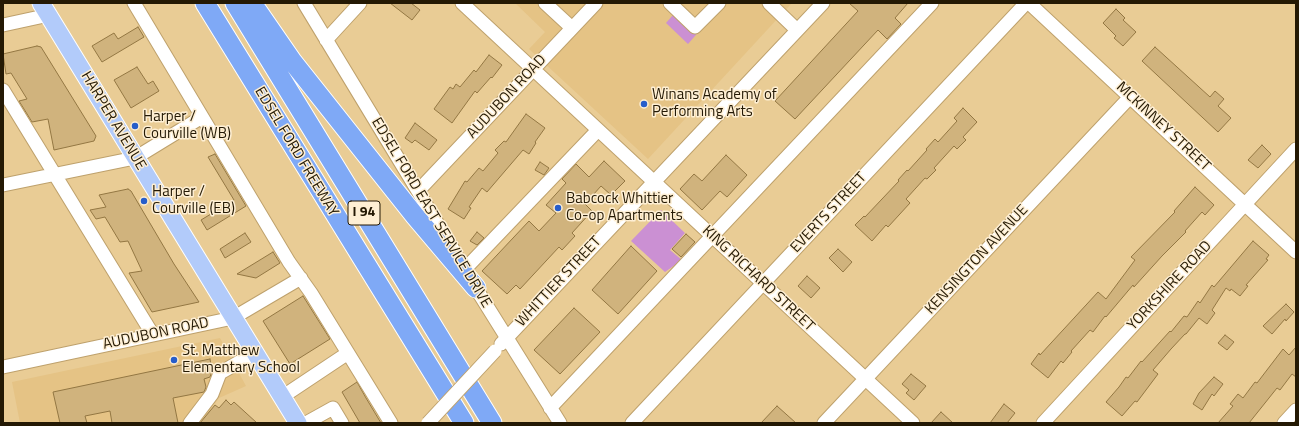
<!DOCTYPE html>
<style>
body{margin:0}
#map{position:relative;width:1299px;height:426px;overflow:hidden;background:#e9cc95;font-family:"Titillium Web",sans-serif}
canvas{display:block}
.frame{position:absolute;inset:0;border:4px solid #241904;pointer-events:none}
</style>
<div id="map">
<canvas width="1299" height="426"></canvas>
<div class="frame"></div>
</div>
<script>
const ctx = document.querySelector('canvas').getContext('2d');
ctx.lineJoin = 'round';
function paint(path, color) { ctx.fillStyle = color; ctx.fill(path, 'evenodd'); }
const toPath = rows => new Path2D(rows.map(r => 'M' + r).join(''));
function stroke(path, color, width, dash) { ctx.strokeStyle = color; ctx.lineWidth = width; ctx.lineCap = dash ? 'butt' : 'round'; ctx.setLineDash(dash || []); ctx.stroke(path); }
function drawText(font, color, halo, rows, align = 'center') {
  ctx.font = font + ' "Titillium Web",sans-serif'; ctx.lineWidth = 3; ctx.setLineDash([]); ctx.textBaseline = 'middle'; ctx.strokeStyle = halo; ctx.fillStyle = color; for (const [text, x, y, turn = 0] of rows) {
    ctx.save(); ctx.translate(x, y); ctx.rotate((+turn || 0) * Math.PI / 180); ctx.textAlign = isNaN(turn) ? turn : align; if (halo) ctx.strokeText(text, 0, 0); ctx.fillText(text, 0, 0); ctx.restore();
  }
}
const built = toPath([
 [515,3,792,3,648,159,529,49,545,32],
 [220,338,246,386,219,398,201,423,20,423,12,382]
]);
const green = toPath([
 [679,8,702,28,688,44,666,23],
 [661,210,685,233,670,250,682,260,665,272,631,241]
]);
const building = toPath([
 [390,3,411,3,420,10,412,20,390,3],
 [849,3,908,3,895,18,901,24,887,39,878,30,795,119,775,101,858,11,849,3],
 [1116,9,1125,18,1123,20,1136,32,1123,46,1114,38,1116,36,1103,23,1116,9],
 [138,27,144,37,102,62,92,46,114,33,118,39,138,27],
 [37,46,41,47,96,136,94,141,54,150,48,119,32,122,19,101,27,99,11,73,6,74,3,54,37,46],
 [1155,47,1210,97,1215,91,1224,99,1218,106,1231,118,1218,132,1142,61,1155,47],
 [489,55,502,65,492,78,491,77,477,93,475,91,452,123,434,109,450,87,453,89,456,84,460,87,474,70,476,72,489,55],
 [137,67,148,84,153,81,159,91,131,108,114,80,137,67],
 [963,108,977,122,963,137,966,140,957,149,954,146,934,168,936,170,927,179,925,178,906,199,910,203,888,227,886,225,872,241,855,225,864,216,865,217,899,181,898,180,907,170,908,171,927,150,926,149,935,139,938,142,957,121,954,118,963,108],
 [526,114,545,128,535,142,536,143,529,154,523,150,487,192,482,188,469,207,471,208,464,219,448,209,465,181,467,182,479,168,483,171,498,153,495,150,504,141,506,142,526,114],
 [415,123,437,140,429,150,415,140,412,143,405,138,415,123],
 [1262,145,1271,154,1258,168,1248,160,1262,145],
 [215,154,246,206,207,230,201,220,234,200,208,157,215,154],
 [726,155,747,175,727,197,720,191,702,210,680,189,694,174,702,181,726,155],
 [604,161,625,181,611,195,601,186,585,204,592,211,572,233,575,236,562,250,559,247,520,289,516,285,507,294,482,271,529,221,539,231,556,213,546,205,566,183,562,179,576,164,589,177,604,161],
 [540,162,549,168,544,175,535,170,540,162],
 [1195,187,1214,205,1205,215,1202,212,1185,231,1186,232,1162,256,1134,287,1133,285,1106,317,1105,316,1093,332,1090,330,1071,351,1072,352,1063,363,1061,361,1048,378,1031,364,1039,353,1040,355,1098,292,1106,299,1135,260,1131,257,1175,212,1174,211,1195,187],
 [128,189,131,191,174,264,199,302,152,312,129,273,142,271,128,241,120,242,105,217,96,219,90,210,106,207,99,195,128,189],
 [477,232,484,238,477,245,470,241,477,232],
 [245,233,251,242,225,258,220,249,245,233],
 [686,234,695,242,681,257,672,249,686,234],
 [1253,241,1269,255,1266,259,1268,260,1246,285,1248,286,1240,296,1231,289,1230,291,1226,288,1212,310,1215,313,1207,324,1199,318,1186,334,1185,334,1171,349,1153,370,1158,374,1137,402,1135,401,1122,416,1106,402,1119,387,1126,377,1128,378,1141,361,1142,362,1170,331,1171,332,1184,316,1187,317,1198,301,1200,303,1212,285,1214,287,1253,241],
 [631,246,657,271,618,314,592,290,631,246],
 [838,249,852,262,843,272,829,258,838,249],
 [273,252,280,263,256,278,237,274,273,252],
 [807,276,820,288,811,298,798,286,807,276],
 [303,296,330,339,290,364,263,321,303,296],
 [1286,304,1294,312,1286,321,1285,319,1272,334,1263,326,1286,304],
 [574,308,600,332,560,374,534,350,574,308],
 [1225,335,1234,342,1227,350,1218,343,1225,335],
 [1296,347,1296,377,1292,374,1280,390,1277,388,1249,423,1218,423,1233,406,1230,404,1238,394,1243,398,1255,382,1257,383,1283,349,1289,355,1296,347],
 [210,359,212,371,210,377,204,379,206,387,204,392,173,398,178,423,112,423,110,411,85,416,87,423,60,423,53,392,210,359],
 [911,374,926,386,914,400,906,393,909,390,902,384,911,374],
 [1214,377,1223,384,1214,396,1212,394,1202,410,1193,404,1199,393,1214,377],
 [357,382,366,398,381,423,360,423,342,392,357,382],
 [226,400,231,405,234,402,257,423,200,423,215,405,219,408,226,400],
 [1004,404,1015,413,1007,423,990,423,1004,404],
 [777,406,796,423,761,423,777,406],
 [941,412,953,423,931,423,941,412]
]);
const minor = toPath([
 [134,3,289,262,311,293,391,423],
 [304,3,456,254],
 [462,3,913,423],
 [545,3,572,28],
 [670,3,695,27,719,3],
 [769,3,797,30],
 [1029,3,1296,252],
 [3,25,49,15],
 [326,40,360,3],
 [3,90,153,335],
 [3,185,135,158,202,117],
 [418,191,596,3],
 [465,269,598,130],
 [472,282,560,423],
 [501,344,823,3],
 [3,367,233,318,301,278],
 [282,397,348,353],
 [550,408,932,3],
 [190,423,212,394,220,373,255,353],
 [306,423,333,408,342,423],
 [632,423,1026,3],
 [824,423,1130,97],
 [1043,423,1296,149],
 [1284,423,1296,410]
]);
const major = toPath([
 [41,3,298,423]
]);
const highway = toPath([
 [205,3,464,423],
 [235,3,492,423],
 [252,3,292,61,415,216,476,288]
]);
const minorBridge = toPath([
 [428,423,495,351]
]);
const markers = [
 [644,104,4,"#265dca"],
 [135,126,4,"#265dca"],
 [144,201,4,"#265dca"],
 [558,208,4,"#265dca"],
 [174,360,4,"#265dca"]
];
const shields = [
 [364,213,32]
];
const shieldNames = [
 ["I 94",364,213]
];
const poiNames = [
 ["Winans Academy of",652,95],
 ["Performing Arts",652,112],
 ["Harper /",143,117],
 ["Courville (WB)",143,134],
 ["Harper /",152,192],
 ["Courville (EB)",152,209],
 ["Babcock Whittier",566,199],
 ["Co-op Apartments",566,216],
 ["St. Matthew",182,351],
 ["Elementary School",182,368]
];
const streetNames = [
 ["AUDUBON ROAD",507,97,-47],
 ["HARPER AVENUE",113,121,59],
 ["MCKINNEY STREET",1163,127,43],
 ["EDSEL FORD FREEWAY",296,152,59],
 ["EDSEL FORD EAST SERVICE DRIVE",431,213,59],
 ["EVERTS STREET",829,213,-47],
 ["KENSINGTON AVENUE",977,260,-47],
 ["KING RICHARD STREET",758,279,43],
 ["WHITTIER STREET",559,282,-47],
 ["YORKSHIRE ROAD",1170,286,-47],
 ["AUDUBON ROAD",156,334,-12]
];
paint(built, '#e5c385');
paint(green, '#cb90d3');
paint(building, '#d0b37d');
stroke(building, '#937743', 1);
stroke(minor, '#bea16c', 15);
stroke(major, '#fff', 19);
stroke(highway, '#fff', 21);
stroke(minor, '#fff', 13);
stroke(major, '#b2cbfa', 17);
stroke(highway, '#7fa9f6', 19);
stroke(minorBridge, '#bea16c', 15, []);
stroke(minorBridge, '#fff', 13);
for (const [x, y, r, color] of markers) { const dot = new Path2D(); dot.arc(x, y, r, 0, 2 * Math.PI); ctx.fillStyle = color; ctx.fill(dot); stroke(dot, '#feefd4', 1.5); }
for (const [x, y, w] of shields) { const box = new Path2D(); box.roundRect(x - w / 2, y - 12, w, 24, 3); ctx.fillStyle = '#feefd4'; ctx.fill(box); stroke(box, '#241904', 1); }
drawText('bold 14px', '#241904', null, shieldNames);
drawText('15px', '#241904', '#feefd4', poiNames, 'left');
drawText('15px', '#241904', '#feefd4', streetNames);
</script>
